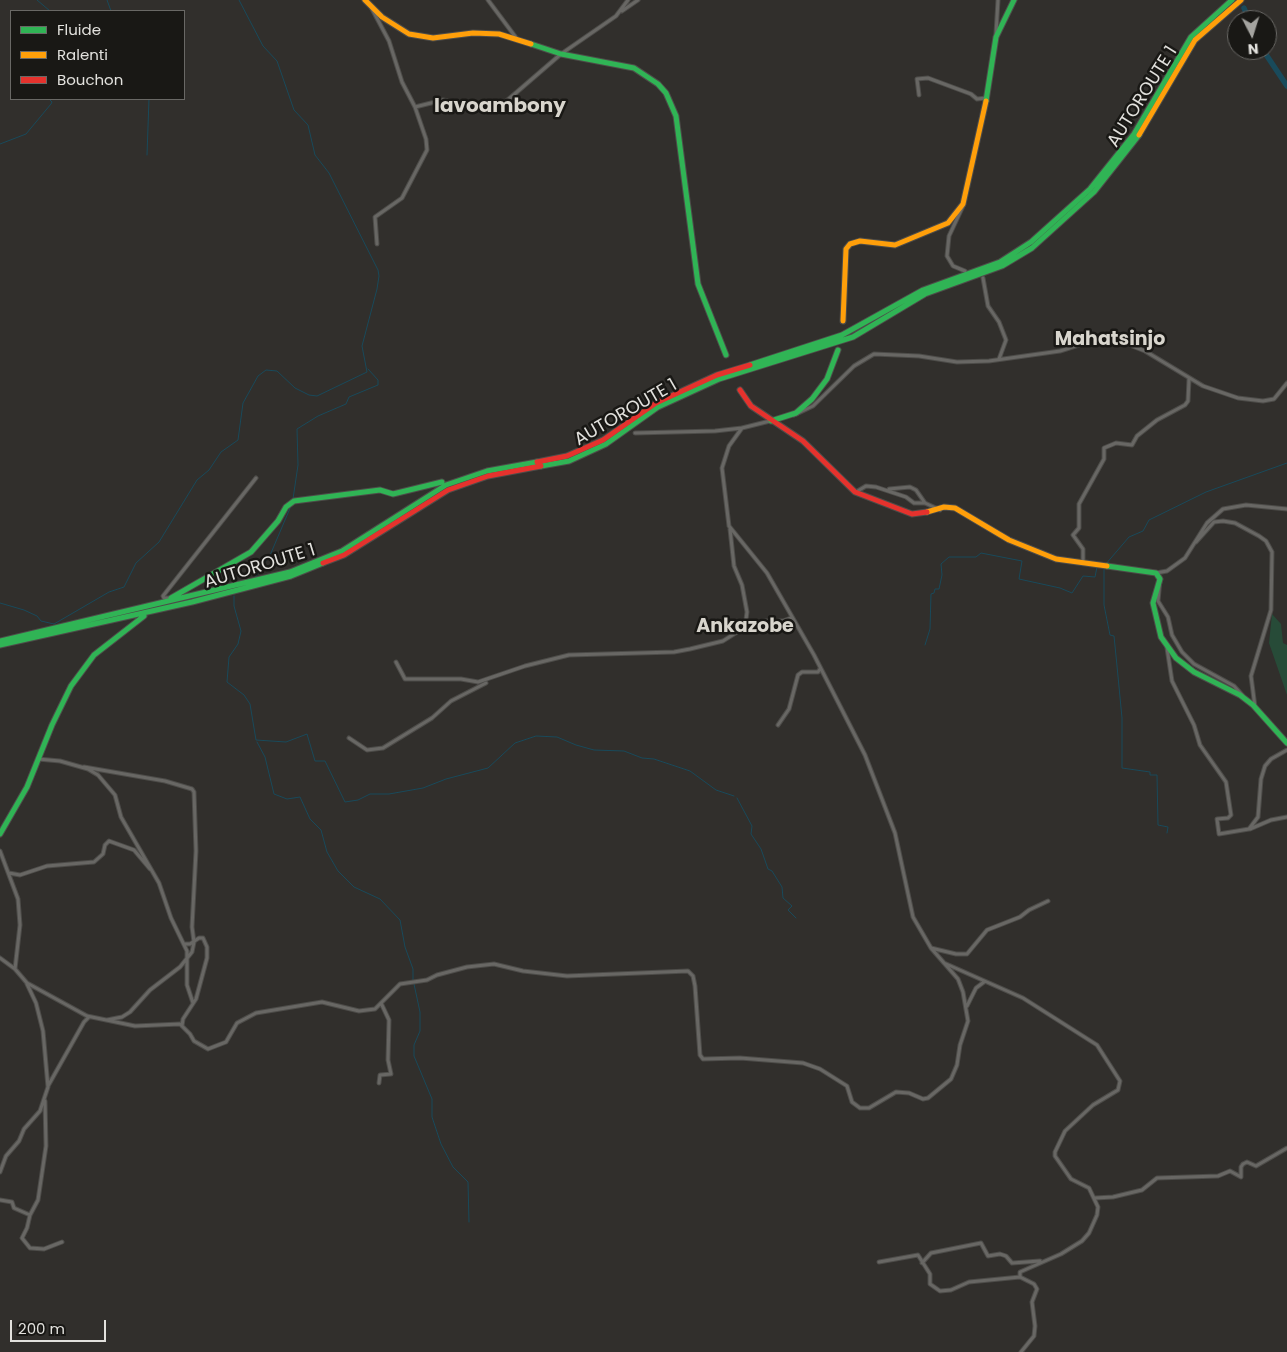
<!DOCTYPE html>
<style>
body{margin:0}
#map{position:relative;width:1287px;height:1352px;overflow:hidden;background:#312f2c;font-family:Poppins,sans-serif}
canvas{display:block}
.legend{position:absolute;left:10px;top:10px;width:175px;height:90px;box-sizing:border-box;background:#191815;border:1px solid #696865;margin:0;padding:6px 9px;list-style:none;font-size:15px;color:#e2e1dd}
.legend li{display:flex;align-items:center;gap:10px;height:25px}
.legend b{width:25px;border:1px solid #696865}
.north{position:absolute;left:1227px;top:10px;width:50px;height:50px;box-sizing:border-box;background:#191815;border:1px solid #696865;border-radius:50%;rotate:175deg;font-size:14px;font-weight:700;line-height:20px;text-align:center;color:#e2e1dd}
.north::after{content:'';display:block;margin:auto;width:18px;height:22px;background:#a4a39f;clip-path:polygon(50% 0,100% 100%,50% 72%,0 100%)}
.scale{position:absolute;left:10px;top:1320px;width:96px;height:22px;box-sizing:border-box;border:2px solid #e2e1dd;border-top:0;padding-left:6px;font-size:15px;line-height:18px;white-space:nowrap;color:#e2e1dd;-webkit-text-stroke:4px #191815;paint-order:stroke}
</style>
<div id="map">
<canvas width="1287" height="1352"></canvas>
<ul class="legend">
<li><b style="height:6px;background:#30b455"></b>Fluide</li>
<li><b style="height:6px;background:#ff9f0a"></b>Ralenti</li>
<li><b style="height:6px;background:#e5322d"></b>Bouchon</li>
</ul>
<div class="north">N</div>
<div class="scale">200 m</div>
</div>
<script>
const ctx = document.querySelector('canvas').getContext('2d');
ctx.lineJoin = 'round';
function paint(path, color) { ctx.fillStyle = color; ctx.fill(path, 'evenodd'); }
const toPath = rows => new Path2D(rows.map(r => 'M' + r).join(''));
function stroke(path, color, width, dash) { ctx.strokeStyle = color; ctx.lineWidth = width; ctx.lineCap = dash ? 'butt' : 'round'; ctx.setLineDash(dash || []); ctx.stroke(path); }
function drawText(font, color, halo, rows, align = 'center') {
  ctx.font = font + ' Poppins,sans-serif'; ctx.lineWidth = 5; ctx.setLineDash([]); ctx.textBaseline = 'middle'; ctx.strokeStyle = halo; ctx.fillStyle = color; for (const [text, x, y, turn = 0] of rows) {
    ctx.save(); ctx.translate(x, y); ctx.rotate((+turn || 0) * Math.PI / 180); ctx.textAlign = isNaN(turn) ? turn : align; if (halo) ctx.strokeText(text, 0, 0); ctx.fillText(text, 0, 0); ctx.restore();
  }
}
const green = toPath([
 [1272,614,1281,624,1283,643,1287,645,1287,695,1269,643]
]);
const stream = toPath([
 [37,0,50,11],
 [107,0,111,11],
 [0,144,26,134,51,104,52,102,49,99],
 [147,155,149,99],
 [293,499,298,465,297,429,318,416,346,404,349,397,378,385,378,380,368,369],
 [1105,565,1129,537,1143,531,1149,520,1206,492,1287,463],
 [1104,568,1104,605,1110,635,1114,636,1117,666,1122,718,1122,768,1150,772,1150,775,1157,775,1158,825,1168,827,1167,833],
 [255,578,271,553,291,506],
 [234,596,234,606,241,631,238,644,229,657,227,682,244,695,250,704,256,740,286,742,307,734,315,761,325,761,345,802,358,800,370,794,389,794,423,788,446,779,488,768,515,743,536,736,557,737,576,745,594,750,624,751,642,758,654,759,690,771,716,790,734,796],
 [0,603,24,610,37,616,41,621,54,624,109,592,124,587,136,563,159,542,197,480,209,470,221,452,238,440,243,403,258,376,266,370,277,371,295,388,309,395,317,396,367,372,362,346,377,289,379,276,378,270,329,173,315,155,308,125,294,110,277,61,263,46,239,0],
 [925,645,930,629,931,594,934,593,935,589,939,589,942,575,941,564,949,557,976,557,981,553,1022,561,1019,579,1060,588,1072,593,1083,576,1095,577,1097,567],
 [257,742,265,757,274,794,287,799,300,797,310,819,321,830,327,852,338,871,354,887,380,899,400,920,405,947,413,969,413,980],
 [737,798,752,826,751,834,761,849,768,869,772,871,782,887,783,898,792,906,788,910,796,918],
 [414,984,420,1012,420,1031,414,1045,414,1056,432,1099,432,1117,441,1144,453,1167,468,1182,469,1222]
]);
const river = toPath([
 [1244,8,1249,20],
 [1263,50,1287,86]
]);
const street = toPath([
 [488,0,517,39],
 [371,7,389,41,402,82,415,107,443,100,491,109,503,104,561,54,616,16,628,0],
 [622,11,638,0],
 [996,34,998,0],
 [919,95,917,79,928,78,971,94,977,99,986,98],
 [963,206,949,236,947,256,953,266,965,271],
 [377,244,375,217,402,198,427,150,426,139,415,107],
 [983,278,988,306,999,322,1006,340,999,359],
 [794,415,813,406,854,366,874,354,919,356,957,362,989,361,1060,351,1107,336,1145,351,1203,386,1238,398,1263,401,1274,399,1287,383],
 [635,433,715,431,742,428],
 [889,489,910,487,916,490,925,503],
 [856,492,866,486,876,487,906,497,914,503,925,503,940,510],
 [730,529,734,566,742,585,747,612,745,627],
 [1196,542,1214,522,1223,521,1235,523,1259,536,1266,541,1272,552,1271,610,1251,676,1255,707],
 [1083,563,1083,549,1073,535,1079,528,1079,504,1104,459,1104,448,1116,443,1132,445,1137,436,1157,420,1185,405,1188,401,1189,379],
 [1156,573,1167,571,1185,558,1207,523,1223,509,1246,505,1287,509],
 [1160,579,1158,601,1168,617,1172,635,1182,652,1194,664,1234,686,1243,696],
 [171,598,164,598,163,596,256,478],
 [1167,648,1172,681,1194,725,1200,745,1226,782,1231,815,1228,818,1217,819,1219,834,1249,829,1258,817,1261,779,1265,766,1271,759,1287,750],
 [396,662,405,679,461,679,478,682,525,666,569,655,674,652,690,649,723,641,745,627,750,628,763,621,783,621,791,618],
 [778,725,789,709,798,675,802,672,818,672,820,669],
 [349,738,367,750,383,748,432,718,451,701,486,683],
 [38,759,60,761,88,769,98,775,115,795,121,817,159,883,171,918,187,951,187,985,193,1003],
 [84,767,165,781,192,789,194,792,196,851,192,927,194,942,192,952,180,967,150,990,130,1012,122,1017,107,1020],
 [1250,829,1271,820,1287,817],
 [0,851,18,899,20,925,15,969],
 [9,873,20,875,47,866,94,862,103,854,105,845,109,841,134,850,150,869],
 [931,948,956,954,967,954,987,930,1020,917,1029,910,1048,901],
 [0,958,15,969,27,983,87,1016,135,1026,180,1024,190,1034,194,1041,208,1049,226,1042,237,1023,256,1013,322,1002,359,1011,375,1009,400,984,427,980,437,975,467,967,494,964,523,971,567,976,688,971,693,976,695,986,700,1055,703,1059,740,1058,803,1063,820,1069,847,1086,852,1102,860,1108,869,1108,896,1092,909,1093,923,1099,928,1098,951,1079,957,1065,960,1045,968,1021,963,992,958,979,931,948,913,917,895,833,865,755,814,655,767,573,729,526,722,468,729,446,742,428,770,421],
 [944,963,1023,998,1097,1045,1120,1081,1118,1090,1093,1105,1065,1131,1055,1152,1055,1156,1071,1179,1089,1188,1098,1207,1097,1215,1089,1233,1082,1241,1061,1254,1020,1272,1020,1277,1034,1284,1037,1289,1032,1302,1035,1326,1034,1336,1021,1352],
 [967,1006,976,988,984,982],
 [182,1026,183,1019,196,999,207,958,207,947,203,938,199,938,190,944,185,944],
 [379,1083,380,1075,391,1074,388,1060,389,1020,381,1003],
 [48,1086,84,1022,89,1017],
 [0,1172,6,1156,19,1141,24,1129,40,1111,48,1087,43,1031,36,1003,27,984],
 [1095,1198,1113,1197,1142,1190,1157,1178,1218,1176,1230,1171,1241,1177,1241,1167,1243,1164,1247,1162,1256,1166,1287,1148],
 [0,1200,12,1202,14,1208,30,1215,27,1228,22,1238,30,1248,44,1249,62,1242],
 [30,1215,38,1200,46,1146,45,1101],
 [879,1262,918,1255,930,1274,930,1284,940,1291,951,1290,969,1282,1020,1277],
 [922,1263,931,1253,981,1243,988,1256,1000,1254,1006,1256,1012,1263,1040,1261]
]);
const fast = toPath([
 [531,44,561,54,634,68,658,84,666,93,676,116,698,284,726,355],
 [986,101,996,37,1014,0],
 [750,365,842,335,923,290,1000,262,1031,242,1090,189,1134,134,1191,37,1232,0],
 [771,421,796,413,812,399,827,379,838,350],
 [541,466,569,461,606,444,658,407,719,379,853,337,925,294,1002,266,1032,248,1094,192,1139,135],
 [1107,566,1156,573,1160,579,1153,603,1161,637,1176,658,1194,672,1240,695,1253,705,1287,743],
 [171,598,251,552,278,521,286,507,294,501,380,490,393,494,442,482],
 [0,641,290,572,342,551,446,485,487,471,537,462],
 [0,645,192,602,291,576,323,563],
 [0,834,27,787,52,725,71,686,94,655,144,616]
]);
const slow = toPath([
 [365,0,382,17,409,34,433,38,473,33,499,34,531,44],
 [1139,135,1195,40,1241,0],
 [843,321,846,249,850,244,860,241,895,245,948,223,963,204,986,101],
 [927,512,944,507,955,508,1009,540,1056,559,1107,566]
]);
const jam = toPath([
 [740,390,751,406,803,441,855,492,912,514,927,512],
 [537,462,567,456,603,440,656,403,717,375,750,365],
 [323,563,344,555,448,490,488,476,541,466]
]);
const streetNames = [
 ["AUTOROUTE 1",1143,97,-58],
 ["AUTOROUTE 1",626,413,-30],
 ["AUTOROUTE 1",260,567,-17]
];
const neighbourhoodNames = [
 ["Mahatsinjo",1110,340],
 ["Ankazobe",745,627]
];
const quarterNames = [
 ["Iavoambony",500,107]
];
paint(green, '#274b38');
stroke(stream, '#194a5b', 1);
stroke(river, '#194a5b', 5.5);
stroke(street, '#4d4c49', 5);
stroke(fast, '#4d4c49', 7);
stroke(slow, '#4d4c49', 7);
stroke(jam, '#4d4c49', 7);
stroke(street, '#686764', 3);
stroke(fast, '#30b455', 5);
stroke(slow, '#ff9f0a', 5);
stroke(jam, '#e5322d', 5);
drawText('18px', '#e2e1dd', '#191815', streetNames);
drawText('bold 19px', '#d8d5cd', '#191815', neighbourhoodNames);
drawText('bold 20px', '#d8d5cd', '#191815', quarterNames);
</script>
